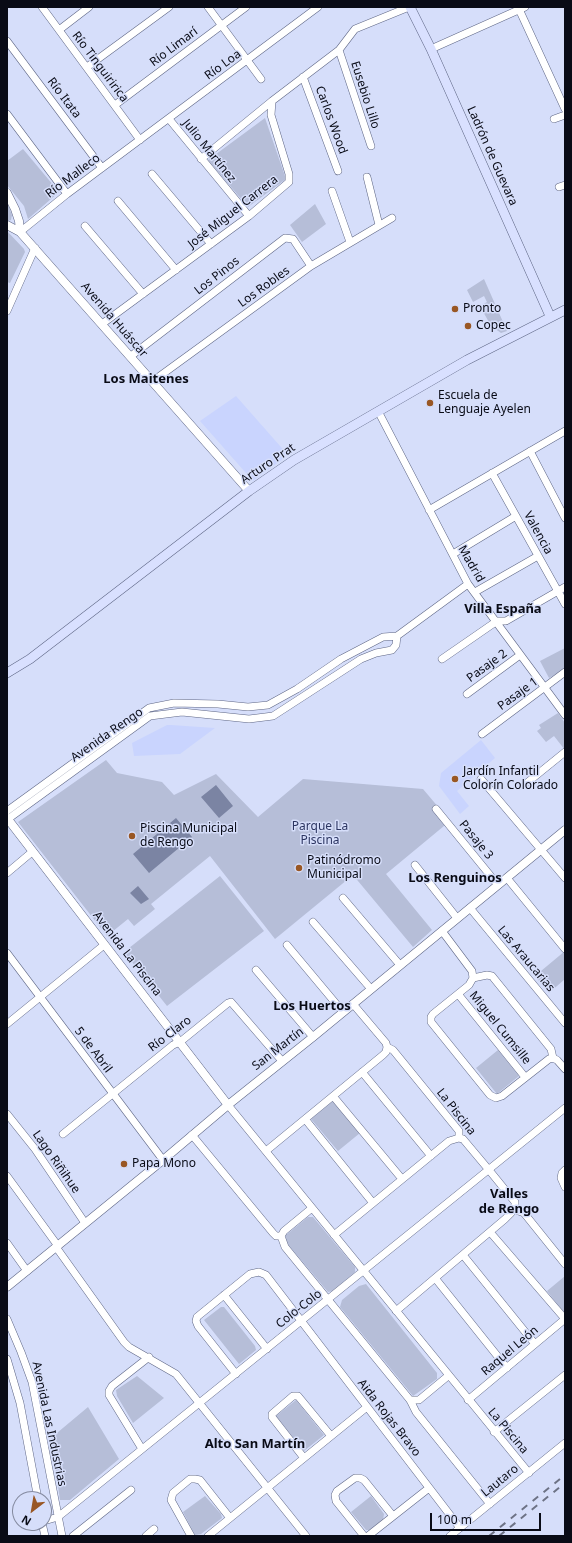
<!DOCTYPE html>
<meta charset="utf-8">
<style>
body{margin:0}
#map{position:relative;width:572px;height:1543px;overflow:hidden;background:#d6defa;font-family:"Noto Sans",sans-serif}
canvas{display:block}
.frame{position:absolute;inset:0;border:8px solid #090b16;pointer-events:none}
.north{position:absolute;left:12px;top:1491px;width:40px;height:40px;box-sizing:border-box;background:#d6defa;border:1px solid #848a9f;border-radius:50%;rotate:211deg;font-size:11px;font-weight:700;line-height:16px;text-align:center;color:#090b16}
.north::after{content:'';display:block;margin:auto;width:14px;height:18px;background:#995724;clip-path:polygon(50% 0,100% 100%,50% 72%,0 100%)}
.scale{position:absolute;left:430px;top:1513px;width:111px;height:18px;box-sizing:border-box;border:2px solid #090b16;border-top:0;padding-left:5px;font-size:12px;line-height:14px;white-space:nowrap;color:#090b16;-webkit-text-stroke:3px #d6defa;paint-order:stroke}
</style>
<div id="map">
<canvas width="572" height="1543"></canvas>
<div class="frame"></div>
<div class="north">N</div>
<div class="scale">100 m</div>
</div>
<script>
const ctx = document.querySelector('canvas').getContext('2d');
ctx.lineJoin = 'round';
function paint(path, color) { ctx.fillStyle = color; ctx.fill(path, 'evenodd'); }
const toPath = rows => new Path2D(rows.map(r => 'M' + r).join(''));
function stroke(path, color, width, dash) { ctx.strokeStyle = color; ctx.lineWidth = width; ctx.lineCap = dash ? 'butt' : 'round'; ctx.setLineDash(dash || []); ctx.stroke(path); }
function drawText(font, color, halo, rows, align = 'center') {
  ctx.font = font + ' "Noto Sans",sans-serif'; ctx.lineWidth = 3; ctx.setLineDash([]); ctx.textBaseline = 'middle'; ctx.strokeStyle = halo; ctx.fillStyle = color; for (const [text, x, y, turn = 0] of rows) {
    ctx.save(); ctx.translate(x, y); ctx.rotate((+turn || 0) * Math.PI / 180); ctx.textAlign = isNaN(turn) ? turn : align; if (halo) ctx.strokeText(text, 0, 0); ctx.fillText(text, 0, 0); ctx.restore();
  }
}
const built = toPath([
 [236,396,288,455,253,481,200,421],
 [167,725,171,725,215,728,180,754,134,756,132,743],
 [481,740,495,758,457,791,469,806,460,814,439,786,441,773]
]);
const green = toPath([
 [265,118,286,179,248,207,208,160],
 [23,149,59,192,28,219,24,206,7,185,7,161],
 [7,202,12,215,11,220,8,221],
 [315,204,326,224,302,242,290,225],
 [7,231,24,249,25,252,10,283,7,282],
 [484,279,507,331,501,333,491,326,480,306,487,302,484,296,473,302,467,290],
 [565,648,565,669,549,678,540,661],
 [558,713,565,723,565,750,554,736,546,742,537,731,541,728,539,725],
 [106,760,117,773,162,782,174,795,216,774,258,817,303,779,423,789,450,821,386,874,432,930,413,947,353,875,275,939,210,856,151,904,155,909,134,926,128,919,107,936,18,822],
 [220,876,264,931,167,1006,124,952],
 [565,951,565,979,549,993,535,976],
 [498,1050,519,1076,497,1094,476,1068],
 [333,1101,360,1133,338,1151,311,1119],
 [308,1217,313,1217,355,1267,355,1272,333,1291,328,1292,286,1242,286,1235],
 [565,1276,565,1314,547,1291],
 [366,1284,437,1373,437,1379,413,1396,340,1307,342,1300,359,1286],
 [221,1307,224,1307,255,1346,256,1350,239,1364,204,1320],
 [137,1376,164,1398,133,1423,117,1396,116,1390],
 [296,1400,324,1435,304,1451,276,1416],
 [88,1407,119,1459,70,1500,60,1500,51,1438],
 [205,1496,221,1514,222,1518,201,1534,195,1535,183,1512],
 [371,1496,384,1514,383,1520,369,1530,366,1530,351,1512]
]);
const water = toPath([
 [216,785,233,806,219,818,201,797],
 [176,818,192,837,149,873,133,854],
 [138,886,149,899,141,904,130,893]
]);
const minor = toPath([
 [42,7,140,140],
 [208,7,261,79],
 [518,7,565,109],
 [59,30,89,7],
 [7,41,102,168],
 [431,49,525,7],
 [339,50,371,146],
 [87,67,169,7],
 [303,77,338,171],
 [115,105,246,7],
 [7,114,67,194],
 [169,119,249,216],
 [554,119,565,115],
 [201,159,272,101],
 [152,174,211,244],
 [367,177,379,225],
 [559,187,565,185],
 [332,191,350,242],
 [118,201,176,270],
 [85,226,143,294],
 [20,232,67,194,318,7],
 [7,311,35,248],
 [102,324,249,216,289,182,289,174,271,115,272,101,339,50,355,29,409,7],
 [131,356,285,238,293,239,311,266],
 [153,381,311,266,392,218],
 [378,411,468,584,565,715],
 [530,451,565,518],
 [492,473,565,604],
 [429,510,565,431],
 [453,554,516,516],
 [475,592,538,556],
 [442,659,497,621,506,621,565,587],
 [467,694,520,655],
 [482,734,565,672],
 [481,779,565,878],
 [528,782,565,752],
 [436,809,498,885],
 [7,811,149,708,174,703,218,704,248,707,268,705,297,689,341,659,383,637,397,636,468,584],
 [8,819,150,716,182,712,249,719,273,716,361,659,376,653,392,650,396,645,397,636],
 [415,865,457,918],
 [7,873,32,852],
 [507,878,565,949],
 [343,898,400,965],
 [470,908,565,1023],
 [313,922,371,989],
 [442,931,472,971,473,978,469,985,433,1014,431,1017,431,1022,490,1095,496,1098,502,1096,549,1059,553,1058,557,1060,565,1069],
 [287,945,343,1012],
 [7,953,163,1160],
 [256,970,313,1037],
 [473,978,487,975,492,976,551,1049,553,1058],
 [458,994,525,1077],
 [353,1004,386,1043,387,1047,393,1050,459,1131,459,1138],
 [7,1024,104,945],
 [362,1072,431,1156],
 [333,1096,402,1179],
 [228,1105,529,1473],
 [7,1114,35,1149,85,1223],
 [305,1119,373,1203],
 [63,1134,173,1045,180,1042,228,1003,231,1002,282,1061],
 [192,1135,273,1233,276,1236,281,1236],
 [266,1151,383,1055,386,1052,387,1047],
 [565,1170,562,1173,561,1178,565,1187],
 [7,1176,58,1246],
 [513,1209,524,1213,565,1264],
 [490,1232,565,1319],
 [334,1235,449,1141,459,1138],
 [281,1236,285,1247,410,1400,416,1412,490,1504],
 [281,1236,284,1231,312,1208],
 [7,1243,27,1271],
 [56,1247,124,1342,129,1347,176,1374,306,1536],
 [463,1255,535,1344],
 [435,1278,507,1368],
 [224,1295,267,1349],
 [396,1311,505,1219,511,1213,515,1205,515,1202,489,1170,463,1139,459,1138],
 [7,1319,21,1352,32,1382,62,1536],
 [7,1359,20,1403,38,1499],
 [236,1374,198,1326,196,1321,197,1317,250,1274,259,1272,266,1275,460,1528],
 [410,1400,419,1400,448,1376],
 [468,1400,565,1319],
 [494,1432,565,1375],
 [142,1449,109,1395,109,1391,112,1386,149,1357],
 [304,1458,272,1417,272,1414,293,1396,298,1396,331,1436],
 [44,1521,58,1517,565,1108],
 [42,1523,45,1536],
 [73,1536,131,1490],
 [146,1536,154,1529],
 [191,1536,171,1500,173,1493,190,1479,195,1479,200,1480,230,1518],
 [208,1536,367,1407],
 [364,1536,336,1501,335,1495,337,1491,355,1478,360,1478,364,1480,393,1516],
 [368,1536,429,1488],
 [450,1536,565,1443]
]);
const tertiary = toPath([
 [7,193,15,209,19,221,20,232,249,491],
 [7,225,20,232],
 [7,818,228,1105],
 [7,1287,163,1160,228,1105,313,1037,565,830]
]);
const secondary = toPath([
 [410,7,431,49,550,316],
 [7,673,30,659,249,491,294,460,467,360,565,310]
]);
const rail = toPath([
 [489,1536,565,1475],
 [499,1536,565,1483]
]);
const markers = [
 [455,309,4,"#995724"],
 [468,326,4,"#995724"],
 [430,403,4,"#995724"],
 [455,779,4,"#995724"],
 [132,836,4,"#995724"],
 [299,868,4,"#995724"],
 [124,1164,4,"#995724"]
];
const streetNames = [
 ["Río Limarí",174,47,-37],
 ["Río Loa",223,65,-36],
 ["Río Tinguiririca",100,67,53],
 ["Eusebio Lillo",365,95,72],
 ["Río Itata",64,98,53],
 ["Carlos Wood",331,120,70],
 ["Julio Martínez",209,151,51],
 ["Ladrón de Guevara",492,156,66],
 ["Río Malleco",73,176,-37],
 ["José Miguel Carrera",233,212,-38],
 ["Los Pinos",217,276,-38],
 ["Los Robles",264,287,-36],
 ["Avenida Huáscar",114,320,49],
 ["Arturo Prat",268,464,-34],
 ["Valencia",538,533,61],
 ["Madrid",471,564,60],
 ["Pasaje 2",487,666,-36],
 ["Pasaje 1",518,694,-36],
 ["Avenida Rengo",107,735,-35],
 ["Pasaje 3",476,840,51],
 ["Avenida La Piscina",127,954,52],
 ["Las Araucarias",526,959,50],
 ["Miguel Cumsille",500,1028,51],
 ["Río Claro",170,1034,-37],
 ["San Martín",278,1049,-38],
 ["5 de Abril",93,1050,53],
 ["La Piscina",456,1112,52],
 ["Lago Riñihue",56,1162,55],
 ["Colo-Colo",299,1309,-38],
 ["Raquel León",510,1351,-40],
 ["Aida Rojas Bravo",389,1418,52],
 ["Avenida Las Industrias",49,1424,78],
 ["La Piscina",508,1431,50],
 ["Lautaro",500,1481,-39]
];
const poiNames = [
 ["Pronto",463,309],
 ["Copec",476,326],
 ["Escuela de",438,396],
 ["Lenguaje Ayelen",438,410],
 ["Jardín Infantil",463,772],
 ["Colorín Colorado",463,786],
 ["Piscina Municipal",140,829],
 ["de Rengo",140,843],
 ["Patinódromo",307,861],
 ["Municipal",307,875],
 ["Papa Mono",132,1164]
];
const parkNames = [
 ["Parque La",320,827],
 ["Piscina",320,841]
];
const neighbourhoodNames = [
 ["Los Maitenes",146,379],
 ["Villa España",503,609],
 ["Los Renguinos",455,878],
 ["Los Huertos",312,1006],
 ["Valles",509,1194],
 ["de Rengo",509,1209],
 ["Alto San Martín",255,1444]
];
paint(built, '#c9d4fe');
paint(green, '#b6bed8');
paint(water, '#7b84a3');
stroke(minor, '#5e6685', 8);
stroke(tertiary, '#5e6685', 9);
stroke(secondary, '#5e6685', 10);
stroke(minor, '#fff', 7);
stroke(tertiary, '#fff', 8);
stroke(secondary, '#d9e0ff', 9);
stroke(rail, '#6d7285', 2, [7, 7]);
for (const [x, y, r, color] of markers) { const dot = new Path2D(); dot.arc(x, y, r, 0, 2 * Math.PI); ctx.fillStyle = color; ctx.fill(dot); stroke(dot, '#d6defa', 1.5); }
drawText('12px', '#090b16', '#d6defa', streetNames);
drawText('12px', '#090b16', '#d6defa', poiNames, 'left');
drawText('12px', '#2c3561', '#d6defa', parkNames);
drawText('bold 13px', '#090b16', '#d6defa', neighbourhoodNames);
</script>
